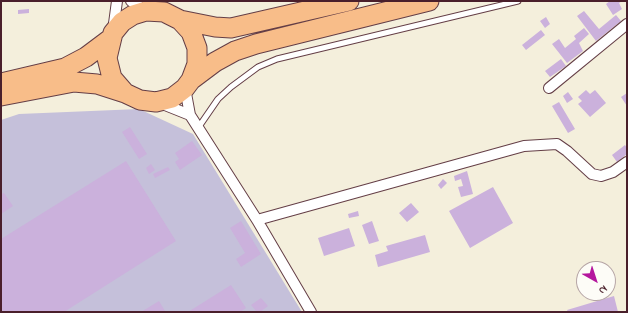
<!DOCTYPE html>
<style>
body{margin:0}
#map{position:relative;width:628px;height:313px;overflow:hidden;background:#f4efdc;font-family:"Indie Flower",sans-serif}
canvas{display:block}
.frame{position:absolute;inset:0;border:2px solid #4a1f2b;pointer-events:none}
.north{position:absolute;left:576px;top:261px;width:40px;height:40px;box-sizing:border-box;background:#fdfcf7;border:1px solid #b5a4a5;border-radius:50%;rotate:141deg;font-size:11px;font-weight:700;line-height:16px;text-align:center;color:#4a1f2b}
.north::after{content:'';display:block;margin:auto;width:14px;height:18px;background:#b5179e;clip-path:polygon(50% 0,100% 100%,50% 72%,0 100%)}
</style>
<div id="map">
<canvas width="628" height="313"></canvas>
<div class="frame"></div>
<div class="north">N</div>
</div>
<script>
const ctx = document.querySelector('canvas').getContext('2d');
ctx.lineJoin = 'round';
function paint(path, color) { ctx.fillStyle = color; ctx.fill(path, 'evenodd'); }
const toPath = rows => new Path2D(rows.map(r => 'M' + r).join(''));
function stroke(path, color, width, dash) { ctx.strokeStyle = color; ctx.lineWidth = width; ctx.lineCap = dash ? 'butt' : 'round'; ctx.setLineDash(dash || []); ctx.stroke(path); }
const industrial = toPath([
 [139,109,193,134,302,312,1,312,1,120,19,114]
]);
const building = toPath([
 [610,1,622,1,619,3,622,9,613,15,606,4],
 [29,9,29,13,18,14,18,10],
 [584,11,599,29,616,15,621,21,596,41,577,16],
 [546,17,550,24,545,28,540,21],
 [584,28,589,34,579,43,583,51,567,63,552,44,559,39,565,48,576,39,574,36],
 [541,30,545,35,526,50,522,45],
 [561,59,566,66,550,77,545,71],
 [586,90,590,94,595,90,606,103,590,117,578,104,582,101,578,97],
 [568,92,573,99,567,103,563,96],
 [627,93,627,106,621,97],
 [559,102,575,129,568,133,552,106],
 [130,127,147,154,139,159,122,132],
 [192,141,202,155,180,170,175,162,179,159,175,153],
 [625,145,627,148,627,154,617,162,612,155],
 [126,161,176,241,64,312,1,312,1,239],
 [151,164,155,170,149,174,146,168],
 [168,167,170,170,155,178,153,174],
 [467,171,473,194,461,197,458,187,463,186,461,179,455,181,454,176],
 [443,179,447,183,441,189,438,185],
 [493,187,513,223,470,248,449,211],
 [4,193,13,206,1,214,1,194],
 [411,203,419,212,407,222,399,213],
 [358,211,359,216,349,218,348,214],
 [241,221,261,254,241,267,236,259,245,253,230,228],
 [372,221,379,241,369,244,362,225],
 [349,228,355,246,324,256,318,238],
 [425,235,430,252,378,267,375,255,388,251,386,246],
 [231,285,246,308,240,312,188,312],
 [614,296,618,312,568,312,567,310],
 [261,298,268,306,260,312,257,312,251,305],
 [159,301,165,311,141,312]
]);
const lane = toPath([
 [198,128,218,99,231,87,258,67,277,59,518,1]
]);
const street = toPath([
 [131,1,146,11],
 [113,31,117,1],
 [185,88,190,115,257,220,311,312],
 [549,88,627,24],
 [160,103,190,115],
 [257,220,524,146,557,144,567,151,592,174,601,176,613,172,627,162]
]);
const highway = toPath([
 [180,20,191,32,197,48,197,64,191,80,185,88,172,98,156,102,140,100,125,93,112,78,107,58,113,33,122,22,133,15,146,11,164,12,180,20,215,27,231,28,349,1],
 [191,80,215,62,235,51,256,44,429,1],
 [1,83,65,68,86,57,110,39],
 [1,96,74,82,97,84,125,93]
]);
paint(industrial, '#c5c0da');
paint(building, '#cbb1dc');
stroke(lane, '#643e46', 7);
stroke(street, '#643e46', 12);
stroke(highway, '#643e46', 21);
stroke(lane, '#fff', 5);
stroke(street, '#fff', 10);
stroke(highway, '#f8bd89', 19);
</script>
